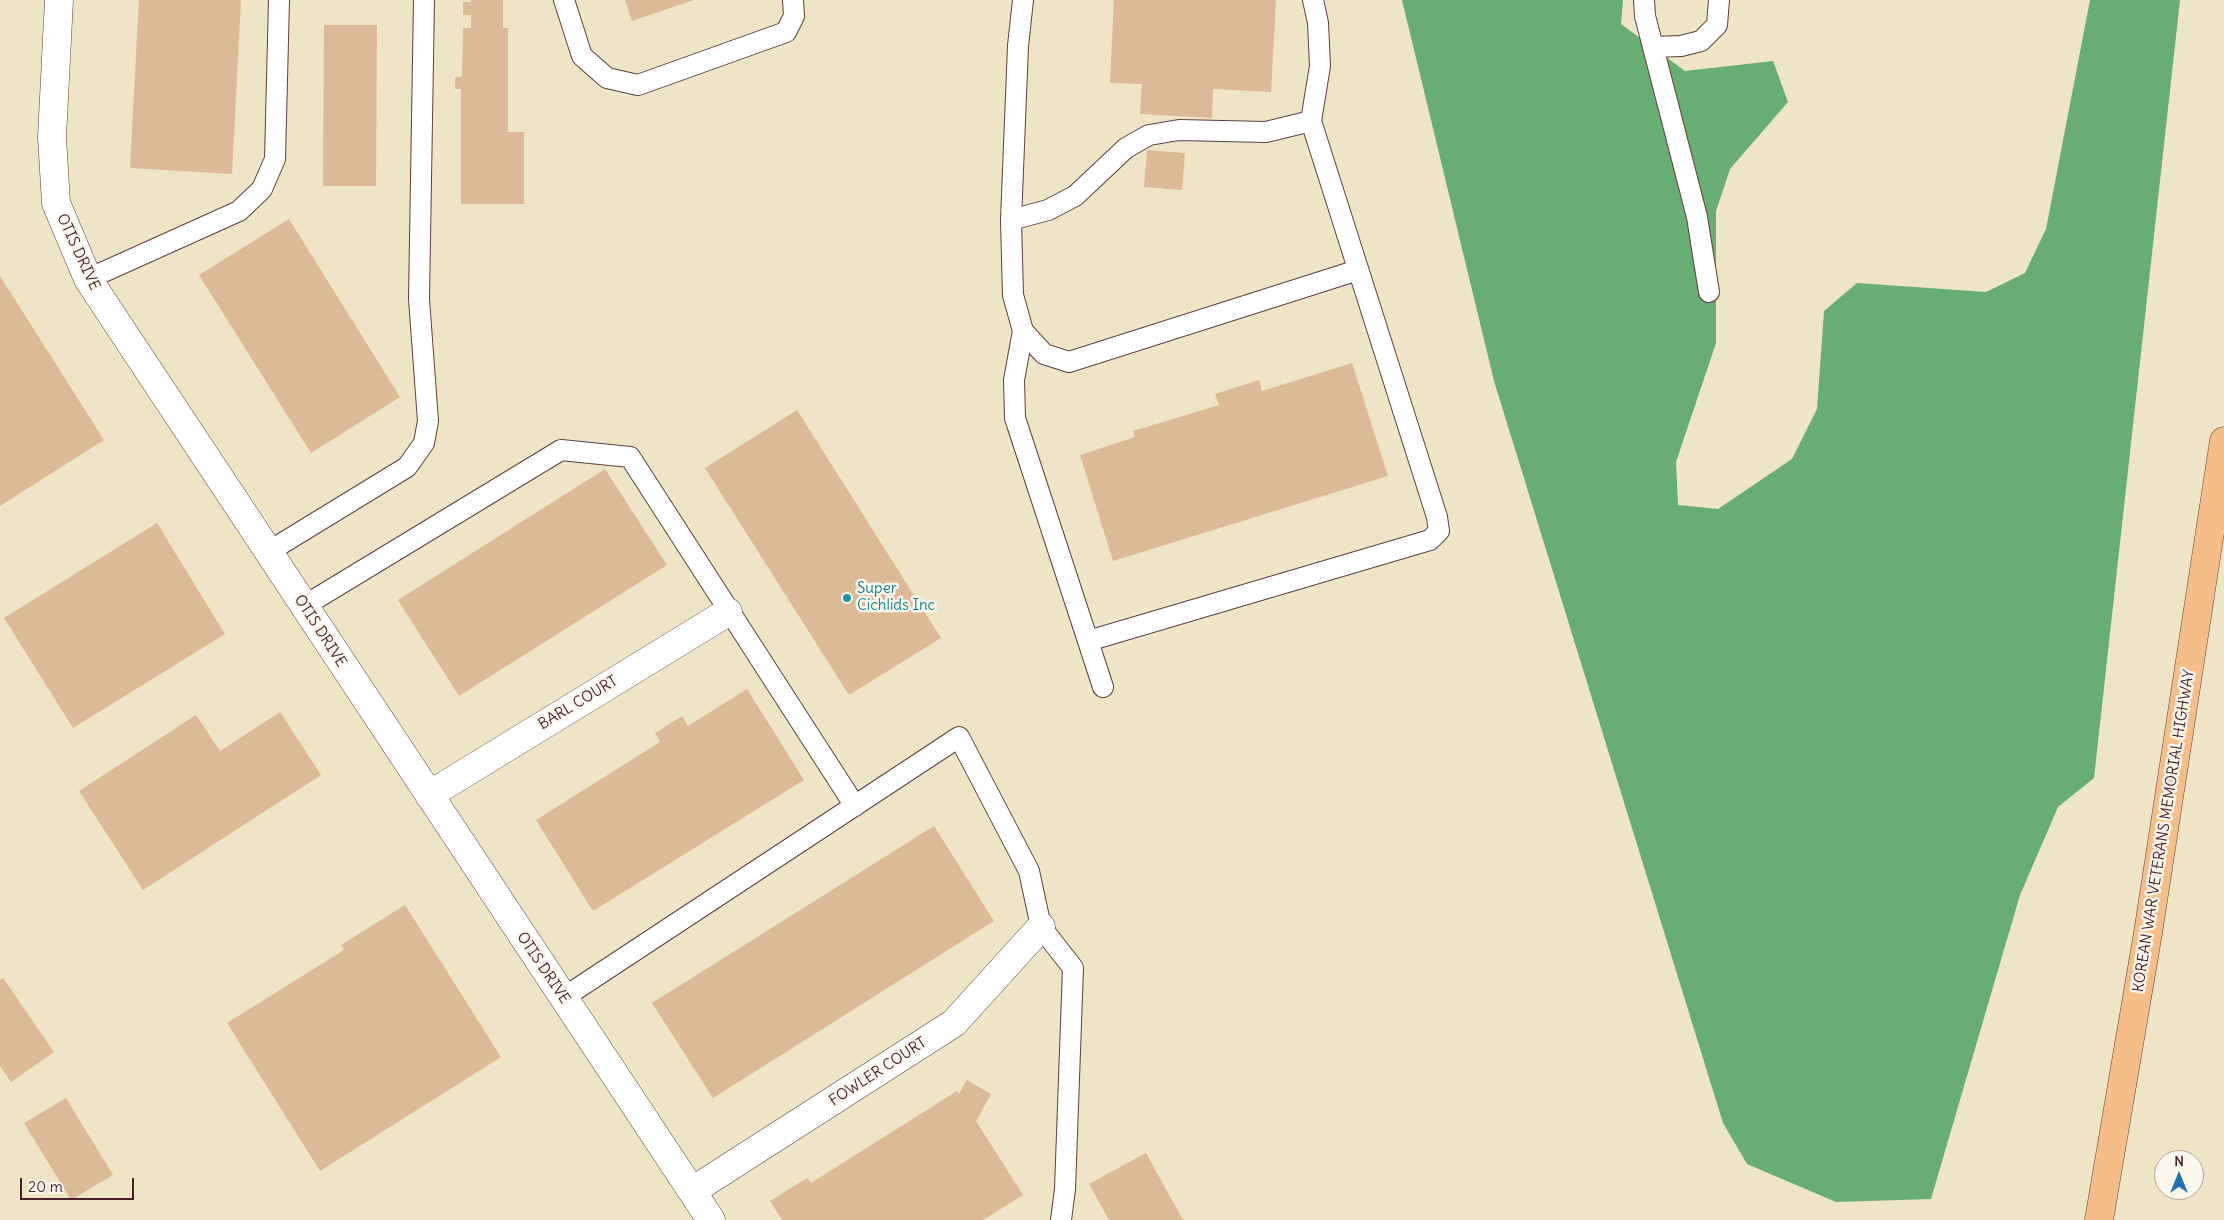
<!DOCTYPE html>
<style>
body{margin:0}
#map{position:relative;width:2224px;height:1220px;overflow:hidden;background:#ede5c5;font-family:Delius,sans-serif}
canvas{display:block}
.north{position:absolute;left:2154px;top:1150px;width:50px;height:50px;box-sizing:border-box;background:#fbf7ec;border:1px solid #b4a19f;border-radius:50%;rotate:0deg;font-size:14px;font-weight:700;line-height:20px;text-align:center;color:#4a1f2b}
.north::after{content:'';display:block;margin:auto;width:18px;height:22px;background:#1f6fb2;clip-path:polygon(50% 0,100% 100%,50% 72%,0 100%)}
.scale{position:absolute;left:20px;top:1178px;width:114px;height:22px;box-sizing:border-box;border:2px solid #4a1f2b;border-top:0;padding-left:6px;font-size:15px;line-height:18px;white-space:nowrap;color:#4a1f2b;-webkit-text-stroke:4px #fbf7ec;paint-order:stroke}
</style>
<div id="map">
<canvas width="2224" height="1220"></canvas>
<div class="north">N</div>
<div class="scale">20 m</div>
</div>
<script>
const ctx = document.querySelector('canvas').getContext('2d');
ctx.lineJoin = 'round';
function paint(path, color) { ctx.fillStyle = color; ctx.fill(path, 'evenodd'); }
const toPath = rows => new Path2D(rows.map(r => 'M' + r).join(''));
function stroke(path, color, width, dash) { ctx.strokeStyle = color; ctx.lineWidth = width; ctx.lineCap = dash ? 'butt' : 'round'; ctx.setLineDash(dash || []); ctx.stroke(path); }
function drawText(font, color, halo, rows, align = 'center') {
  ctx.font = font + ' Delius,sans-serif'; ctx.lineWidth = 5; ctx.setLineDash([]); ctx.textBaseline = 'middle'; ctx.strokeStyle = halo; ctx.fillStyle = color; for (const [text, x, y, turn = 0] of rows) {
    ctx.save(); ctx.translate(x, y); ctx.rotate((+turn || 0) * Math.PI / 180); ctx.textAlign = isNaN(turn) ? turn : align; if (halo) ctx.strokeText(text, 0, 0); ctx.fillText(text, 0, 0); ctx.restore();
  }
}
const forest = toPath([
 [1402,0,1623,0,1621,24,1685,71,1773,61,1788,102,1730,169,1716,211,1716,343,1676,462,1678,505,1718,509,1792,459,1817,409,1824,311,1857,283,1986,292,2025,273,2046,229,2090,0,2180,0,2094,778,2058,807,2020,895,1931,1199,1836,1202,1747,1164,1723,1123,1494,381]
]);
const building = toPath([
 [139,0,241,0,232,174,130,168],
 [471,0,503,0,503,28,508,28,508,132,524,132,524,204,461,204,461,89,455,89,455,77,462,77,463,28,471,28,471,15,463,15,463,2,471,2],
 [625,0,694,0,632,21],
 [1114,0,1276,0,1271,92,1213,89,1212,118,1140,114,1142,84,1110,83],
 [324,25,377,25,376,186,323,186],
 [1147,150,1185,153,1182,190,1144,187],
 [289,219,400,397,311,453,199,275],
 [0,276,104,440,0,506],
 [1352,363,1388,476,1113,561,1080,455,1135,437,1133,431,1219,405,1215,394,1259,380,1262,391],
 [797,410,941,638,849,695,705,468],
 [605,469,667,565,459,696,398,600],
 [157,523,225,634,73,728,4,618],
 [747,689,804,780,593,911,536,820,660,742,655,733,682,716,688,726],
 [280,712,321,775,143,890,79,791,196,715,220,751],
 [934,826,994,921,713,1098,652,1003],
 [405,905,501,1057,320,1171,227,1023,344,950,341,945],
 [3,978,54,1052,11,1082,0,1066,0,980],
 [967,1080,991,1094,976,1121,1023,1195,983,1220,782,1220,770,1201,807,1178,811,1183,957,1091,959,1094],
 [66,1098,113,1175,71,1200,24,1123],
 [1146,1153,1183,1220,1109,1220,1089,1184]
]);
const lane = toPath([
 [564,0,582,56,607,78,638,85,786,32,794,16,793,0],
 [1023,0,1018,46,1011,220,1013,295,1023,331,1044,354,1069,362,1358,270],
 [1644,0,1645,16,1697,217,1709,292],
 [1653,47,1681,46,1701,41,1717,25,1719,0],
 [1011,220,1048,210,1075,196,1126,148,1149,135,1179,130,1266,132,1311,121],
 [88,279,239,211,262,189,275,159,279,0],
 [1023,331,1014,380,1015,418,1103,687],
 [268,552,407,467,424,443,428,421,419,299,424,0],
 [304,606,561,450,630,457,855,806],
 [1088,641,1430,540,1439,531,1437,517,1311,121,1320,66,1318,23,1313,0],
 [563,998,959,737,1029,871,1041,927,1073,968,1065,1189,1061,1220]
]);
const street = toPath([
 [59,0,52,137,56,203,88,279,711,1220],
 [429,795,728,612],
 [692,1191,954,1023,1041,927]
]);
const highway = toPath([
 [2099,1220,2148,933,2224,441]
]);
const markers = [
 [847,598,5,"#0f9aa8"]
];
const streetNames = [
 ["OTIS DRIVE",78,252,65],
 ["OTIS DRIVE",320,631,57],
 ["BARL COURT",578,703,-31],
 ["KOREAN WAR VETERANS MEMORIAL HIGHWAY",2164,831,-81],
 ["OTIS DRIVE",543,968,56],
 ["FOWLER COURT",878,1072,-33]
];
const cultureNames = [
 ["Super",857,589],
 ["Cichlids Inc",857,606]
];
paint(forest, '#68ad73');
paint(building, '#dcb997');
stroke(lane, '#623d42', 22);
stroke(street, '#623d42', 29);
stroke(highway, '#623d42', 29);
stroke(lane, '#fff', 20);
stroke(street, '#fff', 28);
stroke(highway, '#f6be87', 28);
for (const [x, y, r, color] of markers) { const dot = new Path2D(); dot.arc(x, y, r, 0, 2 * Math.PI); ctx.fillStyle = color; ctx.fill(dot); stroke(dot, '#fbf7ec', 2); }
drawText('15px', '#4a1f2b', '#fbf7ec', streetNames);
drawText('15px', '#0d838f', '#fbf7ec', cultureNames, 'left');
</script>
